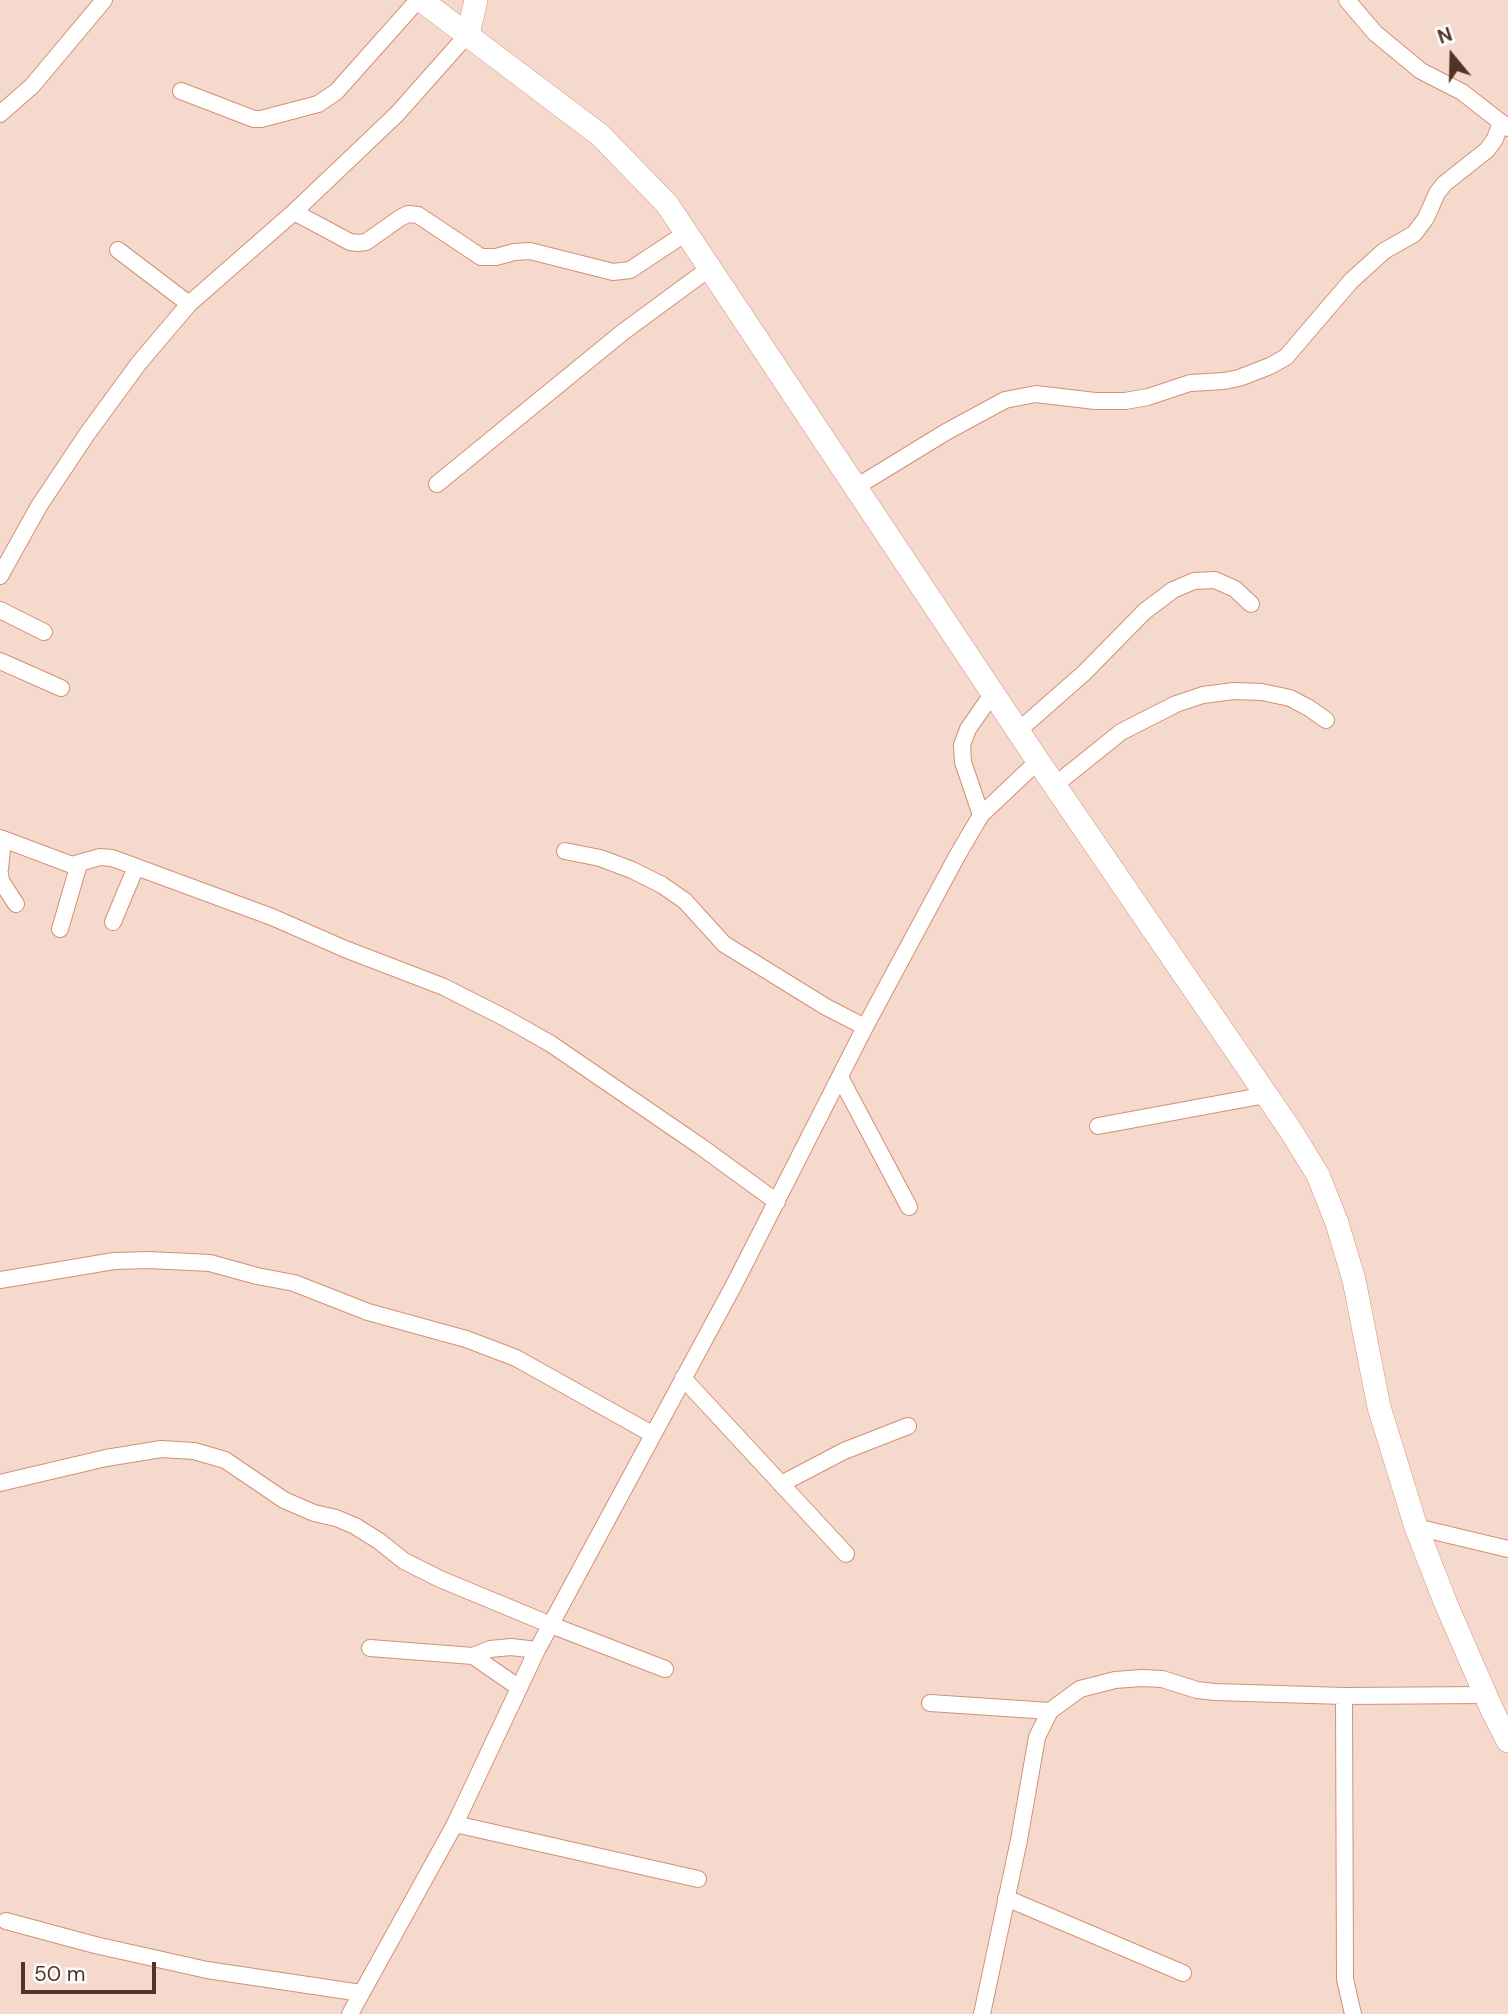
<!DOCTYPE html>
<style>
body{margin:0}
#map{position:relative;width:1508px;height:2014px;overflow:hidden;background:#f6d9cd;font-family:"DM Sans",sans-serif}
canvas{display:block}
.north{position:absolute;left:1417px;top:21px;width:70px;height:70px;-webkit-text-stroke:5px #fff;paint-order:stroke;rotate:341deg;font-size:19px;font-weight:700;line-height:28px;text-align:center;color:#503428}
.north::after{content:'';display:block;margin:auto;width:24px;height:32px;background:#503428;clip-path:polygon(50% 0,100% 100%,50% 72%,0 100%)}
.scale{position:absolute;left:21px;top:1962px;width:135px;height:32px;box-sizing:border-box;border:4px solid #503428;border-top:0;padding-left:9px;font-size:21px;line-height:24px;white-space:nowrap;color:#503428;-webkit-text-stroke:5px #fff;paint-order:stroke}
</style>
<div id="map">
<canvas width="1508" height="2014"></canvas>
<div class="north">N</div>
<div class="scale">50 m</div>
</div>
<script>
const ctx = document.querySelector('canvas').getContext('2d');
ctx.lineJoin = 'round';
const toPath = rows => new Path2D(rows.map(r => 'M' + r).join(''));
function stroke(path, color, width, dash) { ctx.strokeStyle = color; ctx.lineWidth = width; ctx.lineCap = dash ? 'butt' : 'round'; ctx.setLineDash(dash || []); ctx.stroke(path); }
const street = toPath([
 [1347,0,1375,33,1421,71,1462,92,1508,128],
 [181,91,254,119,261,119,318,104,336,92,418,0],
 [0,114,32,86,104,0],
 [294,212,350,242,358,243,366,242,400,218,408,214,418,215,481,257,496,257,514,252,530,251,613,272,630,270,686,233],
 [118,250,189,304],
 [437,484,623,332,710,268],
 [856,487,946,432,1005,400,1036,394,1095,401,1125,401,1148,397,1190,383,1224,381,1239,378,1270,366,1286,357,1351,281,1384,251,1414,234,1426,218,1437,193,1444,184,1487,150,1495,139,1501,122],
 [0,576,39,506,87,434,139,363,189,304,294,212,397,114,468,34],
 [0,610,44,632],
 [0,661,61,688],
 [1018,731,1084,673,1145,611,1173,590,1194,581,1215,580,1235,589,1251,604],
 [1055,785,1121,732,1176,704,1203,695,1234,691,1262,692,1290,698,1309,708,1326,720],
 [981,815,963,762,962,745,968,729,993,693],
 [0,838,72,865,100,857,112,858,272,917,345,949,444,987,507,1019,551,1044,700,1146,777,1202],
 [565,851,600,858,632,870,662,885,685,901,724,944,826,1007,865,1027],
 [0,869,3,840],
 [0,874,1,881,16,904],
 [113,922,136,867],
 [60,929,79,864],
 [841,1079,909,1207],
 [1098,1126,1266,1095],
 [0,1280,114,1261,149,1260,210,1263,257,1276,294,1283,368,1312,466,1339,516,1358,652,1434],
 [683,1378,846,1554],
 [0,1483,106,1458,161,1449,194,1451,225,1460,284,1500,314,1513,336,1518,355,1526,379,1541,404,1561,440,1579,551,1625,665,1669],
 [781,1484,844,1451,908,1426],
 [1416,1527,1508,1549],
 [370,1648,473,1656,490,1649,511,1647,537,1650],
 [473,1656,518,1687],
 [1344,1696,1345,1979,1353,2014],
 [930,1703,1050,1711],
 [455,1824,698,1879],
 [1006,1898,1183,1973],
 [6,1921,95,1945,207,1970,361,1993],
 [350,2014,455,1824,537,1650,735,1283,865,1027,957,856,981,815,1038,761],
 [982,2014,1019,1840,1037,1737,1050,1711,1080,1689,1115,1680,1142,1678,1162,1679,1197,1690,1215,1692,1344,1696,1485,1695]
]);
const secondary = toPath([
 [421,0,600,135,667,204,1038,761,1291,1131,1318,1175,1337,1223,1354,1280,1379,1407,1416,1527,1446,1604,1493,1712,1508,1741],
 [468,34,476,0]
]);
stroke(street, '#d39074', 18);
stroke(secondary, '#d39074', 24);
stroke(street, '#fff', 16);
stroke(secondary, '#fff', 23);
</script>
